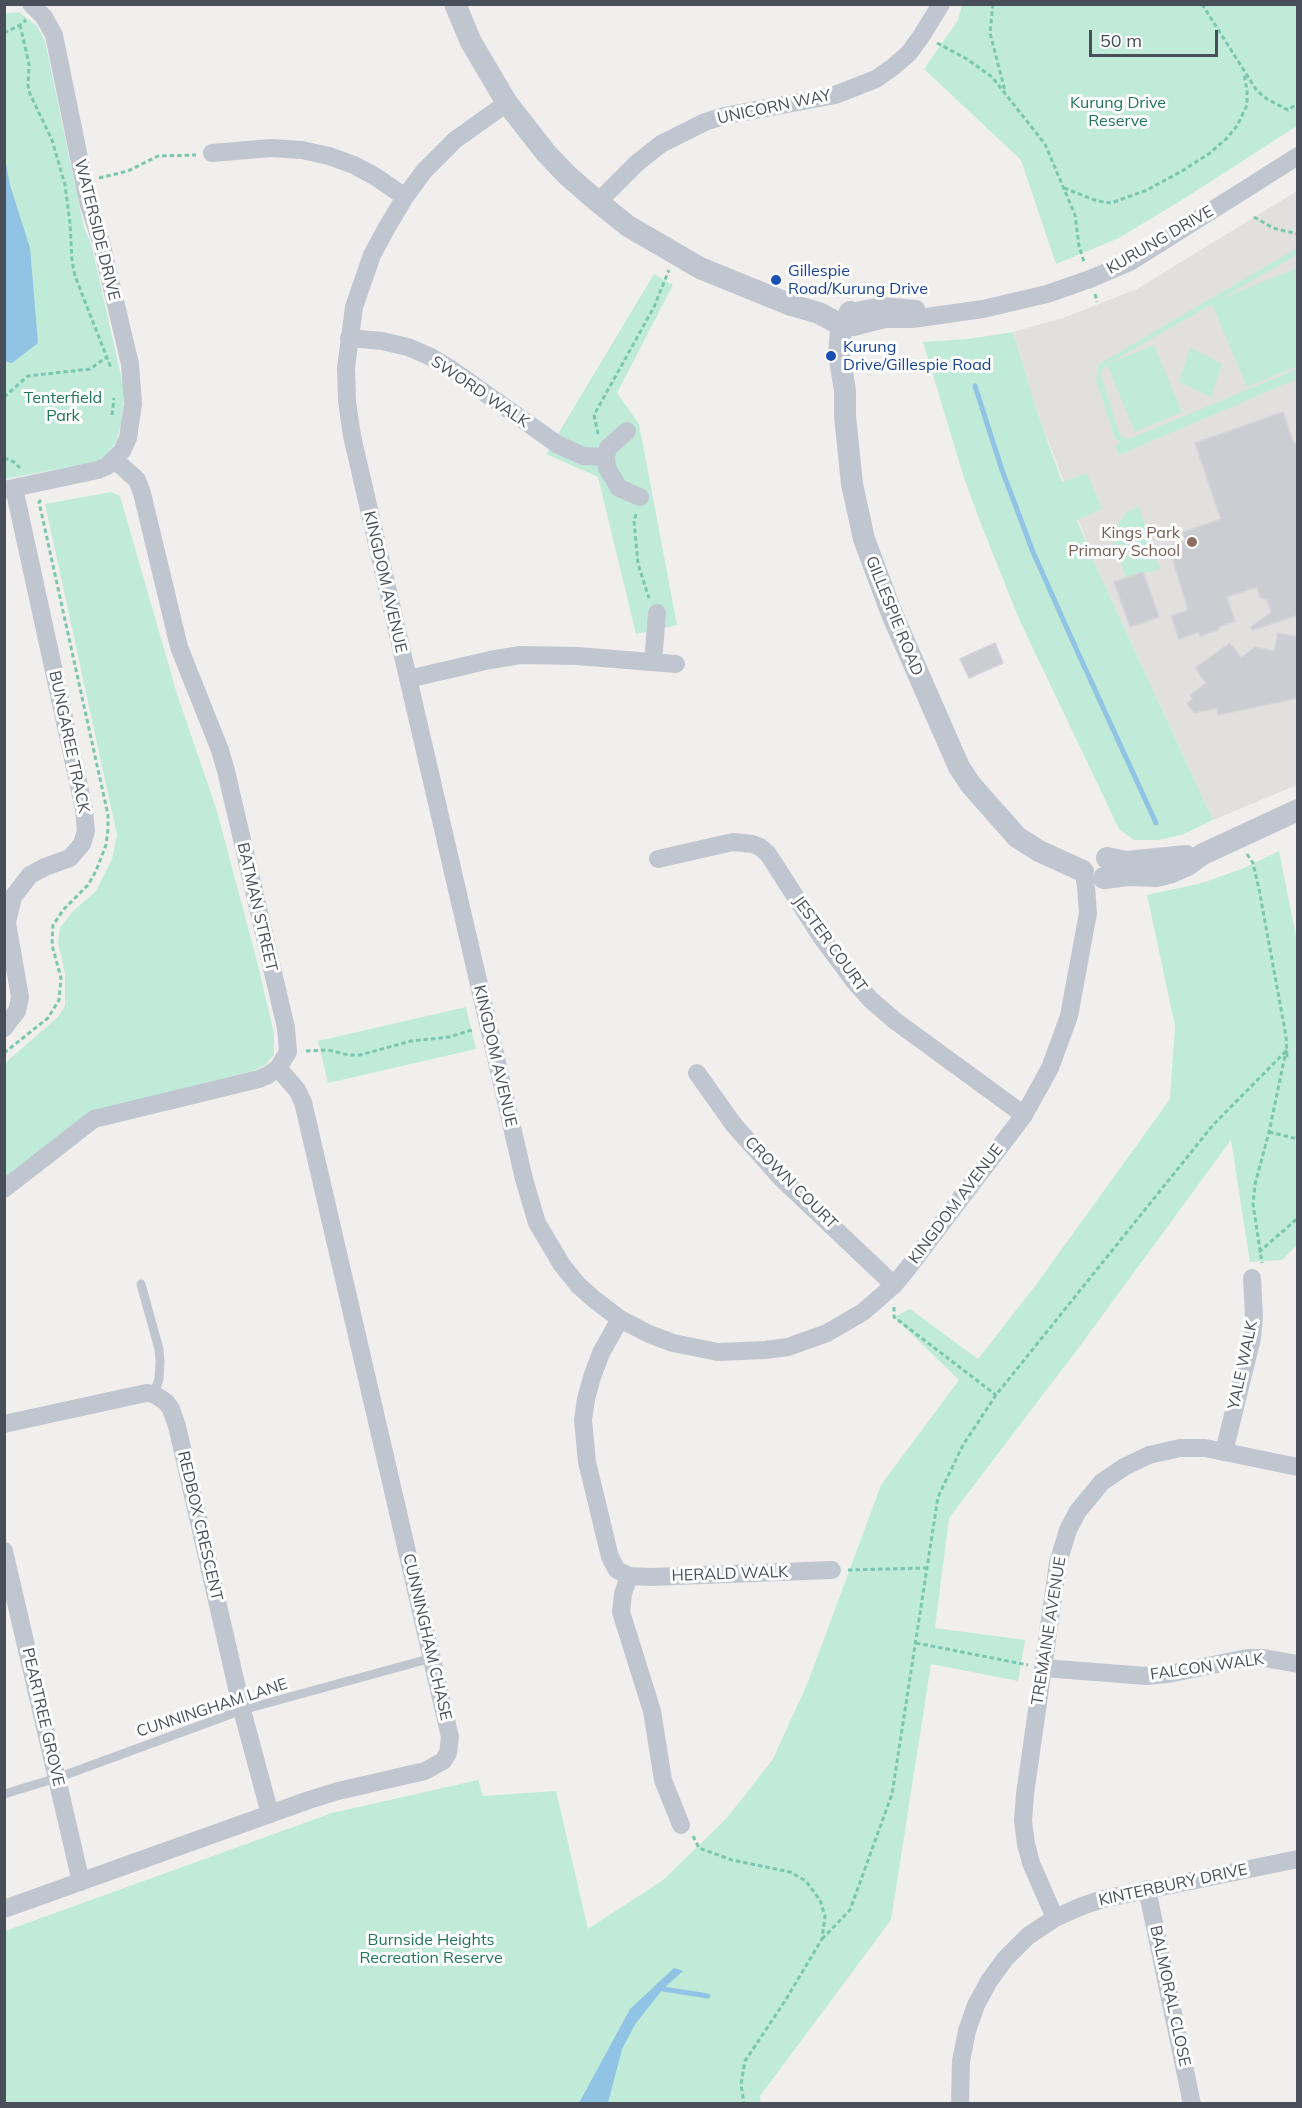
<!DOCTYPE html>
<style>
body{margin:0}
#map{position:relative;width:1302px;height:2108px;overflow:hidden;background:#f1efee;font-family:Mulish,sans-serif}
canvas{display:block}
.frame{position:absolute;inset:0;border:6px solid #484e5a;pointer-events:none}
.scale{position:absolute;left:1089px;top:30px;width:129px;height:27px;box-sizing:border-box;border:3px solid #484e5a;border-top:0;padding-left:8px;font-size:18px;line-height:21px;white-space:nowrap;color:#484e5a;-webkit-text-stroke:4px #fff;paint-order:stroke}
</style>
<div id="map">
<canvas width="1302" height="2108"></canvas>
<div class="frame"></div>
<div class="scale">50 m</div>
</div>
<script>
const ctx = document.querySelector('canvas').getContext('2d');
ctx.lineJoin = 'round';
function paint(path, color) { ctx.fillStyle = color; ctx.fill(path, 'evenodd'); }
const toPath = rows => new Path2D(rows.map(r => 'M' + r).join(''));
function stroke(path, color, width, dash) { ctx.strokeStyle = color; ctx.lineWidth = width; ctx.lineCap = dash ? 'butt' : 'round'; ctx.setLineDash(dash || []); ctx.stroke(path); }
function drawText(font, color, halo, rows, align = 'center') {
  ctx.font = font + ' Mulish,sans-serif'; ctx.lineWidth = 6; ctx.setLineDash([]); ctx.textBaseline = 'middle'; ctx.strokeStyle = halo; ctx.fillStyle = color; for (const [text, x, y, turn = 0] of rows) {
    ctx.save(); ctx.translate(x, y); ctx.rotate((+turn || 0) * Math.PI / 180); ctx.textAlign = isNaN(turn) ? turn : align; if (halo) ctx.strokeText(text, 0, 0); ctx.fillText(text, 0, 0); ctx.restore();
  }
}
const education = toPath([
 [1297,191,1297,785,1213,820,1095,564,1038,414,1013,332,1063,318,1137,289]
]);
const green = toPath([
 [962,5,1297,5,1297,126,1185,198,1119,238,1056,264,1021,160,924,69,958,20],
 [19,12,37,26,45,41,84,228,91,243,124,389,122,421,116,442,105,456,96,462,5,479,4,13],
 [1297,248,1297,255,1220,299,1297,268,1297,366,1247,387,1212,304,1108,364,1154,345,1182,412,1135,432,1107,365,1102,370,1101,376,1120,435,1129,439,1297,369,1297,379,1119,455,1115,446,1121,443,1115,438,1096,380,1099,364],
 [654,274,673,285,617,393,639,424,677,625,636,634,598,477,546,454],
 [1013,332,1038,414,1062,482,1087,473,1102,509,1077,520,1095,564,1213,820,1184,834,1159,840,1134,840,1119,829,1019,619,979,519,964,478,923,342,968,339],
 [1190,348,1222,364,1211,397,1179,382],
 [111,492,120,496,177,694,217,811,258,965,274,1034,274,1055,265,1065,253,1071,97,1110,5,1180,5,1063,58,1017,65,1006,65,973,58,943,60,928,72,912,96,891,112,859,117,835,45,504],
 [1139,507,1160,569,1126,578,1111,534,1127,511],
 [1279,851,1298,946,1297,1245,1282,1260,1250,1262,1231,1140,1080,1346,949,1518,935,1628,1025,1640,1018,1681,931,1664,891,1920,760,2096,761,2103,5,2104,5,1931,332,1813,478,1780,483,1796,556,1791,588,1929,663,1880,727,1818,773,1759,808,1682,881,1485,959,1380,894,1317,910,1309,978,1359,1038,1282,1170,1099,1175,1026,1147,895,1202,883,1244,868],
 [466,1007,476,1049,328,1083,318,1041]
]);
const water = toPath([
 [4,154,10,185,30,248,38,343,12,363,4,361],
 [674,1968,683,1971,663,1989,636,2023,622,2049,608,2103,579,2103,630,2009]
]);
const stream = toPath([
 [975,386,1002,470,1033,552,1074,644,1156,823],
 [663,1989,708,1996]
]);
const building = toPath([
 [1283,412,1294,444,1298,442,1298,615,1253,630,1251,627,1273,611,1271,612,1267,600,1260,597,1257,587,1227,597,1235,621,1218,627,1220,629,1200,636,1199,632,1179,639,1171,616,1188,610,1169,546,1186,541,1183,532,1221,519,1195,443,1283,412],
 [1143,572,1159,617,1130,627,1114,582,1143,572],
 [1278,633,1298,637,1298,698,1218,715,1217,708,1194,713,1187,703,1193,699,1190,695,1206,683,1195,668,1230,643,1241,658,1255,647,1274,651,1278,633],
 [995,643,1003,663,969,678,960,659,995,643]
]);
const path = toPath([
 [993,4,990,33,1005,91],
 [1202,4,1257,91,1267,99,1288,110,1298,103],
 [20,25,29,64,28,86,30,94,52,140,65,185,70,223,72,261,75,276,111,368],
 [4,33,20,25,26,20],
 [937,43,967,59,992,77,1045,144,1075,215,1079,246,1084,262],
 [99,178,128,171,158,156,196,155],
 [1064,188,1097,201,1111,203,1147,190,1182,171,1210,153,1226,139,1237,126,1247,105,1247,91,1244,73],
 [1254,217,1273,228,1298,234],
 [1095,294,1097,302],
 [4,397,28,376,90,369,107,357],
 [112,415,114,398],
 [598,434,594,415,654,307,669,270],
 [4,458,14,462,20,468],
 [636,514,634,521,638,564,649,598],
 [1247,854,1253,863,1259,889,1286,1036,1287,1056,1286,1051,1269,1132,1255,1184,1253,1204,1262,1263],
 [306,1051,328,1050,349,1055,360,1055,411,1041,449,1037,472,1030],
 [4,1053,48,1018,59,1000,61,978,52,945,53,925,64,909,88,885,96,871,106,845,108,829,108,815,39,502,42,499],
 [1269,1132,1298,1139],
 [1259,1252,1298,1218],
 [894,1307,894,1317,996,1395],
 [848,1570,926,1568],
 [916,1643,1028,1665],
 [693,1836,699,1848,732,1860,790,1872,806,1881,820,1900,825,1916,822,1939,785,2001,745,2061,741,2084,744,2104],
 [822,1939,850,1910,892,1794,938,1497,963,1445,996,1395,1213,1125,1286,1051]
]);
const service = toPath([
 [141,1284,159,1349,160,1362,159,1379,154,1394],
 [4,1794,57,1778,242,1710,432,1658]
]);
const minor = toPath([
 [507,103,455,140,424,171,405,197,386,229,372,255,354,307,346,368,347,401,352,436,524,1179,537,1223,562,1265,578,1285,595,1300,620,1319,649,1334,673,1343,718,1352,765,1350,788,1347,827,1333,863,1312,894,1285,908,1268,1024,1115,1050,1068,1069,1016,1088,913,1086,887,1084,873],
 [212,153,271,148,302,150,329,156,354,165,376,177,405,197],
 [598,202,637,163,661,144,705,122,724,116,835,95,876,79,893,67,909,53,922,35,941,4],
 [850,312,882,306,916,309],
 [843,326,854,327,885,319,912,319,983,309,1047,294,1090,279,1130,262,1298,156],
 [349,338,382,341,408,347,431,357,451,369,557,444,583,456,606,457],
 [627,431,608,448,606,457,607,468,619,488,640,497],
 [4,490,98,470,107,466,122,451,128,438,133,404,130,364,101,242,88,202,54,35,44,17,31,4],
 [653,662,657,613],
 [408,679,490,660,520,655,577,656,676,664],
 [658,859,733,842,752,844,760,847,768,854,822,938,854,981,871,1000,894,1020,1024,1115],
 [4,1028,17,1011,20,997,7,923,13,897,30,875,45,867,70,858,82,844,86,831,84,809,14,488],
 [697,1073,734,1125,782,1179,894,1285],
 [4,1189,94,1119,259,1079,268,1075,278,1068,288,1052,286,1028,226,771,220,750,179,647,142,493,137,480,115,460],
 [620,1319,601,1353,592,1377,586,1399,583,1420,587,1462,610,1557,617,1570,629,1576,651,1577,832,1570],
 [4,1424,146,1393,154,1394,166,1402,171,1409,177,1426,242,1710,270,1814],
 [1224,1452,1252,1338,1254,1317,1252,1278],
 [4,1551,81,1882],
 [629,1576,623,1594,621,1612,652,1711,663,1780,681,1825],
 [1044,1668,1146,1676,1168,1674,1247,1658,1264,1658,1298,1664],
 [1147,1889,1192,2104],
 [4,1909,309,1800,338,1791,425,1771,443,1761,448,1753,450,1737,303,1102,297,1090,278,1068],
 [1055,1918,1031,1863,1026,1844,1023,1821,1025,1794,1058,1563,1068,1530,1078,1511,1102,1482,1124,1467,1149,1455,1180,1448,1205,1448,1298,1467],
 [960,2104,961,2061,967,2031,976,2005,989,1981,1005,1959,1028,1936,1055,1918,1082,1906,1103,1899,1298,1859]
]);
const tertiary = toPath([
 [455,4,471,42,507,103,546,153,567,175,598,202,628,226,700,268,791,305,819,313,843,326],
 [850,312,841,331,839,354,845,391,845,416,852,484,864,539,892,614,959,767,971,785,1017,837,1039,851,1083,871],
 [1107,858,1127,862,1186,856],
 [1104,878,1129,875,1156,876,1172,872,1186,866,1203,854,1298,810]
]);
const markers = [
 [776,280,6,"#1a4fb4"],
 [831,356,6,"#1a4fb4"],
 [1192,542,6,"#8d6e63"]
];
const parkNames = [
 ["Kurung Drive",1118,103],
 ["Reserve",1118,121],
 ["Tenterfield",63,398],
 ["Park",63,416],
 ["Burnside Heights",431,1940],
 ["Recreation Reserve",431,1958]
];
const streetNames = [
 ["UNICORN WAY",774,107,-12],
 ["WATERSIDE DRIVE",97,230,76],
 ["KURUNG DRIVE",1160,240,-30],
 ["SWORD WALK",480,392,34],
 ["KINGDOM AVENUE",385,582,77],
 ["GILLESPIE ROAD",894,616,68],
 ["BUNGAREE TRACK",69,742,78],
 ["BATMAN STREET",257,907,77],
 ["JESTER COURT",830,944,54],
 ["KINGDOM AVENUE",495,1056,77],
 ["CROWN COURT",791,1183,45],
 ["KINGDOM AVENUE",956,1204,-53],
 ["YALE WALK",1243,1365,-78],
 ["REDBOX CRESCENT",200,1526,77],
 ["HERALD WALK",730,1574,-2],
 ["TREMAINE AVENUE",1049,1631,-81],
 ["CUNNINGHAM CHASE",427,1637,77],
 ["FALCON WALK",1207,1667,-8],
 ["CUNNINGHAM LANE",212,1708,-18],
 ["PEARTREE GROVE",43,1717,77],
 ["KINTERBURY DRIVE",1173,1885,-12],
 ["BALMORAL CLOSE",1170,1996,78]
];
const transitNames = [
 ["Gillespie",788,271],
 ["Road/Kurung Drive",788,289],
 ["Kurung",843,347],
 ["Drive/Gillespie Road",843,365]
];
const educationNames = [
 ["Kings Park",1180,533],
 ["Primary School",1180,551]
];
paint(education, '#e1e0df');
paint(green, '#c0ebd9');
paint(water, '#91c3e4');
stroke(stream, '#91c3e4', 5);
paint(building, '#ccccd3');
stroke(building, '#d3d3d9', 1.5);
stroke(path, '#7bc6af', 3, [4.5, 3]);
stroke(service, '#c0c6cf', 9);
stroke(minor, '#c0c6cf', 18);
stroke(tertiary, '#c0c6cf', 22);
for (const [x, y, r, color] of markers) { const dot = new Path2D(); dot.arc(x, y, r, 0, 2 * Math.PI); ctx.fillStyle = color; ctx.fill(dot); stroke(dot, '#fff', 2); }
drawText('16px', '#1f755a', '#fff', parkNames);
drawText('16px', '#484e5a', '#fff', streetNames);
drawText('16px', '#164399', '#fff', transitNames, 'left');
drawText('16px', '#785e54', '#fff', educationNames, 'right');
</script>
